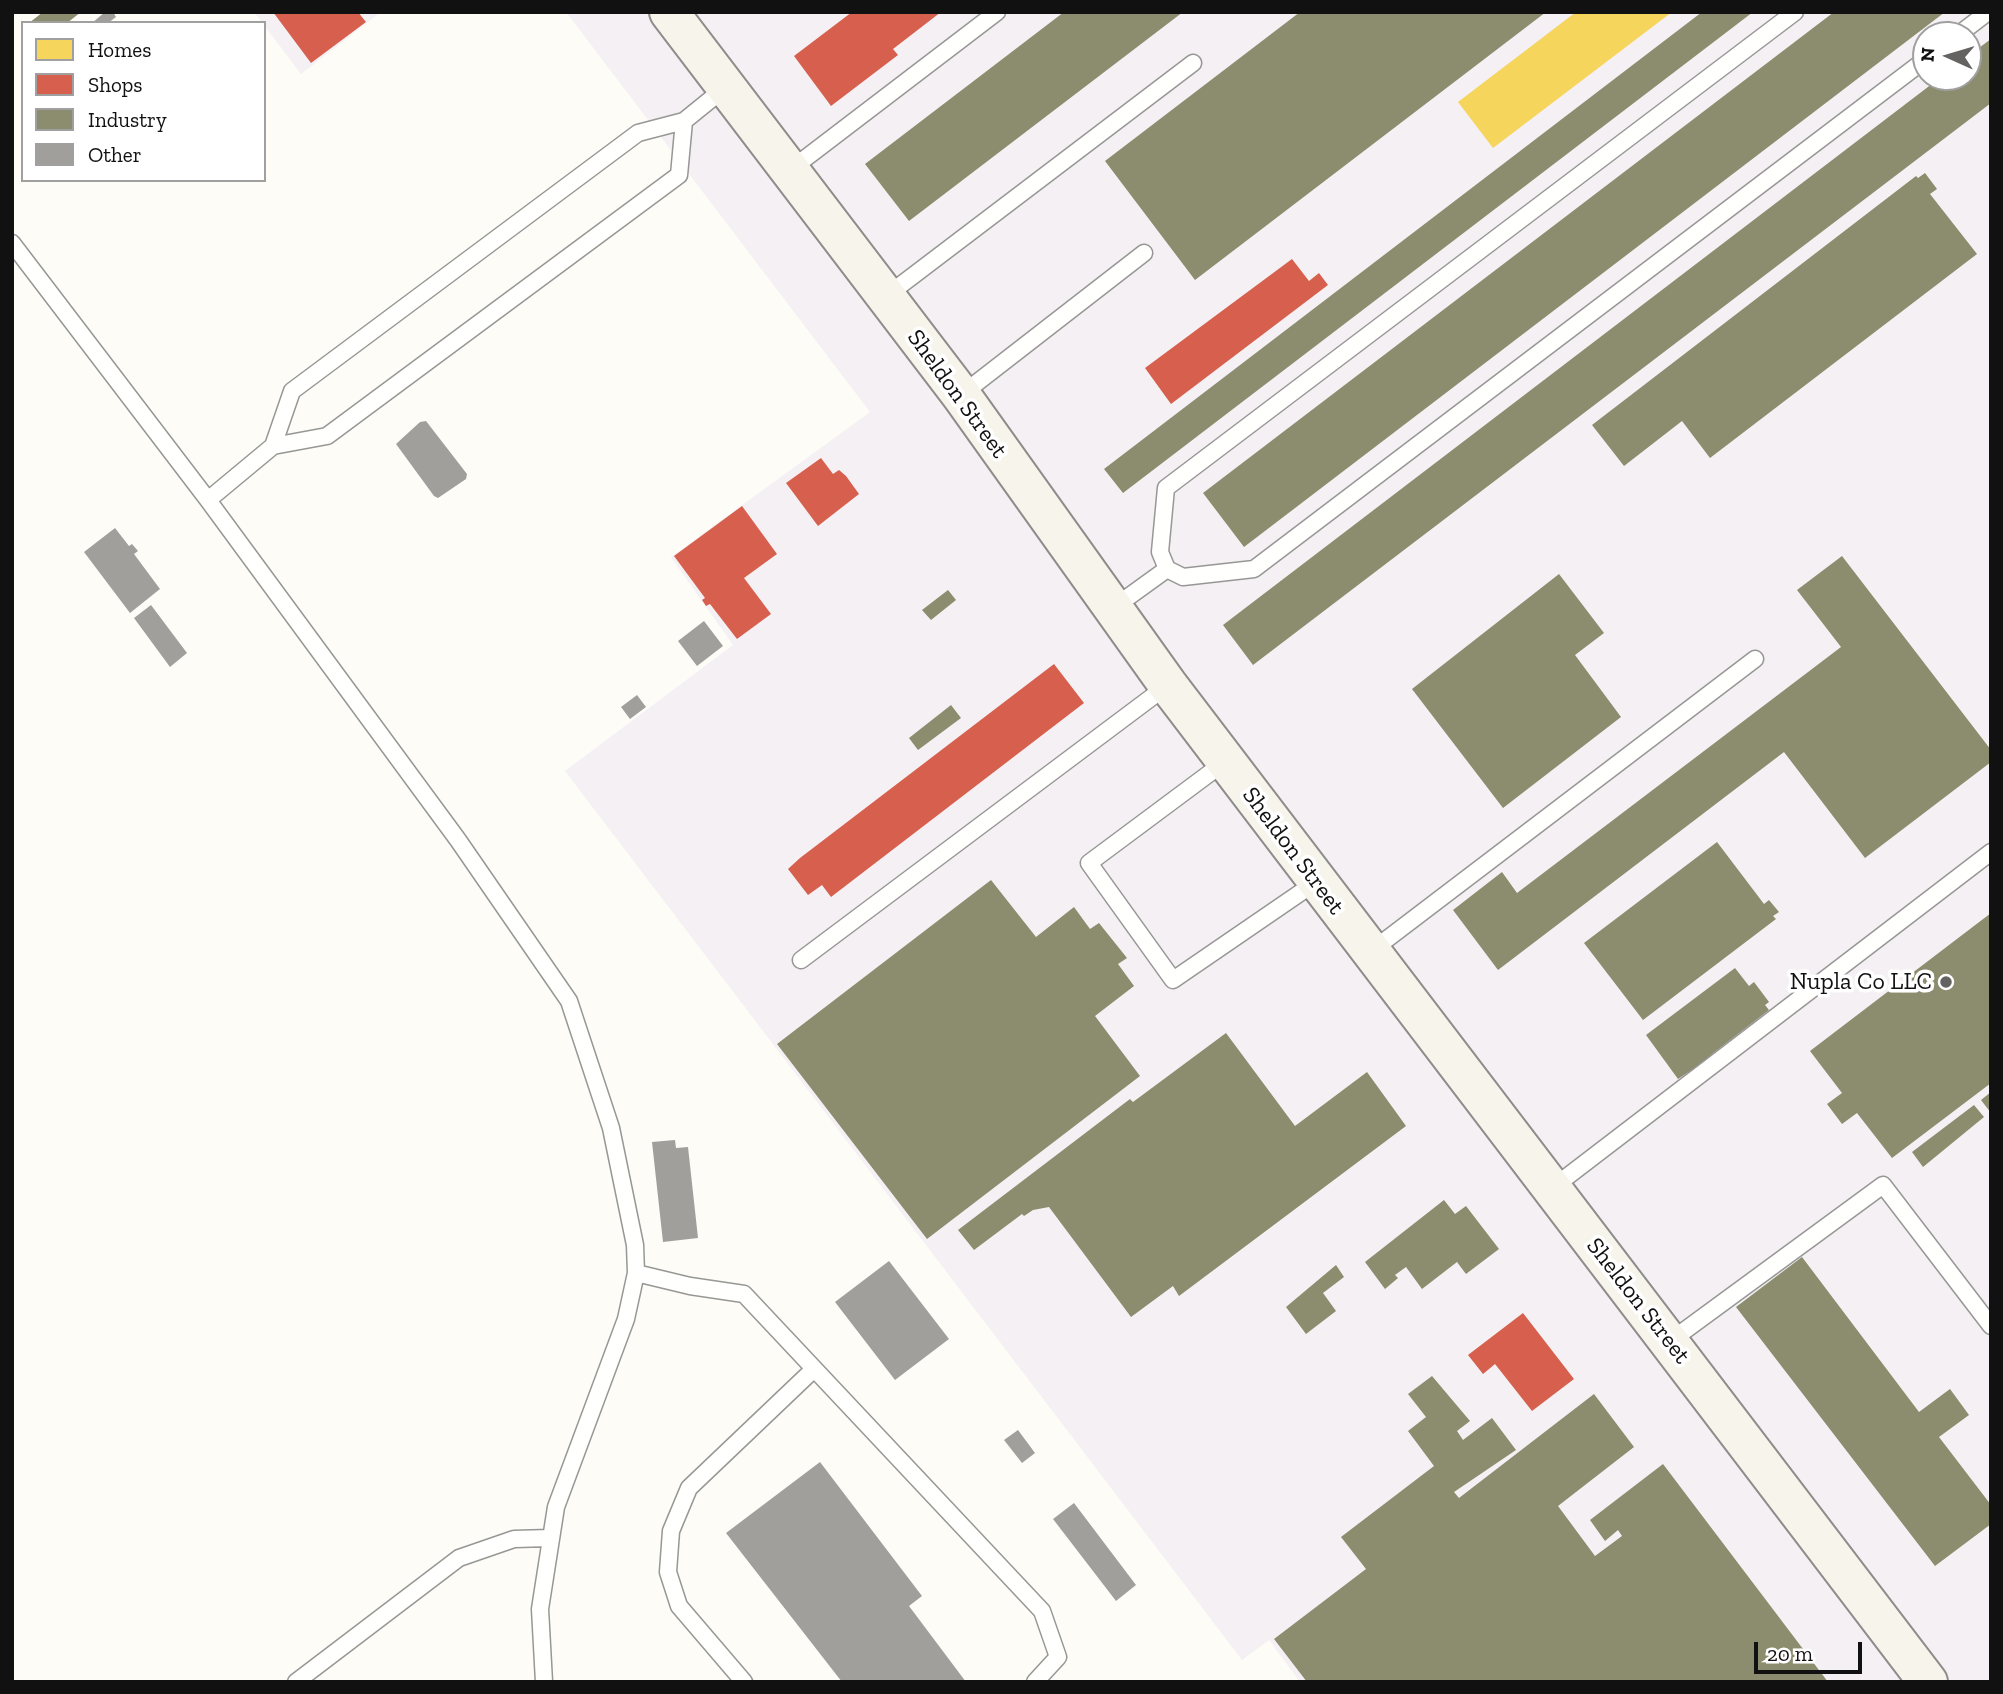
<!DOCTYPE html>
<style>
body{margin:0}
#map{position:relative;width:2003px;height:1694px;overflow:hidden;background:#fdfcf7;font-family:"Zilla Slab",serif}
canvas{display:block}
.frame{position:absolute;inset:0;border:14px solid #111;pointer-events:none}
.legend{position:absolute;left:21px;top:21px;width:245px;height:161px;box-sizing:border-box;background:#fff;border:2px solid #a0a0a0;margin:0;padding:9px 12px;list-style:none;font-size:21px;color:#111}
.legend li{display:flex;align-items:center;gap:14px;height:35px}
.legend b{width:35px;border:2px solid #a0a0a0}
.north{position:absolute;left:1912px;top:21px;width:70px;height:70px;box-sizing:border-box;background:#fff;border:2px solid #a0a0a0;border-radius:50%;rotate:274deg;font-size:19px;font-weight:700;line-height:28px;text-align:center;color:#111}
.north::after{content:'';display:block;margin:auto;width:24px;height:32px;background:#646362;clip-path:polygon(50% 0,100% 100%,50% 72%,0 100%)}
.scale{position:absolute;left:1754px;top:1642px;width:108px;height:32px;box-sizing:border-box;border:4px solid #111;border-top:0;padding-left:9px;font-size:21px;line-height:24px;white-space:nowrap;color:#111;-webkit-text-stroke:5px #fff;paint-order:stroke}
</style>
<div id="map">
<canvas width="2003" height="1694"></canvas>
<div class="frame"></div>
<ul class="legend">
<li><b style="height:19px;background:#f6d55c"></b>Homes</li>
<li><b style="height:19px;background:#d6604d"></b>Shops</li>
<li><b style="height:19px;background:#8c8c6e"></b>Industry</li>
<li><b style="height:19px;background:#a19f9c"></b>Other</li>
</ul>
<div class="north">N</div>
<div class="scale">20 m</div>
</div>
<script>
const ctx = document.querySelector('canvas').getContext('2d');
ctx.lineJoin = 'round';
function paint(path, color) { ctx.fillStyle = color; ctx.fill(path, 'evenodd'); }
const toPath = rows => new Path2D(rows.map(r => 'M' + r).join(''));
function stroke(path, color, width, dash) { ctx.strokeStyle = color; ctx.lineWidth = width; ctx.lineCap = dash ? 'butt' : 'round'; ctx.setLineDash(dash || []); ctx.stroke(path); }
function drawText(font, color, halo, rows, align = 'center') {
  ctx.font = font + ' "Zilla Slab",serif'; ctx.lineWidth = 7; ctx.setLineDash([]); ctx.textBaseline = 'middle'; ctx.strokeStyle = halo; ctx.fillStyle = color; for (const [text, x, y, turn = 0] of rows) {
    ctx.save(); ctx.translate(x, y); ctx.rotate((+turn || 0) * Math.PI / 180); ctx.textAlign = isNaN(turn) ? turn : align; if (halo) ctx.strokeText(text, 0, 0); ctx.fillText(text, 0, 0); ctx.restore();
  }
}
const industrial = toPath([
 [254,12,381,12,301,74],
 [566,12,1991,12,1991,1682,1300,1682,1269,1640,1242,1660,565,771,733,645,671,557,870,412],
 [1926,35,1968,35,1968,77,1926,77]
]);
const homes = toPath([
 [1576,12,1672,12,1493,148,1458,102]
]);
const shops = toPath([
 [273,12,358,12,366,22,311,63],
 [852,12,941,12,893,49,898,55,831,106,794,56],
 [1292,259,1309,281,1319,273,1328,285,1171,404,1145,368],
 [821,458,833,474,839,470,846,476,859,494,818,526,786,483],
 [742,506,777,554,744,578,771,614,737,639,710,604,706,606,702,600,705,598,674,556],
 [1054,664,1084,703,831,897,822,885,808,895,788,869,800,858],
 [1523,1313,1574,1379,1532,1411,1495,1364,1483,1374,1468,1355]
]);
const industry = toPath([
 [43,12,81,12,67,23,29,23],
 [1064,12,1183,12,909,221,865,164],
 [1300,12,1546,12,1195,280,1105,161],
 [1702,12,1753,12,1123,493,1104,469],
 [1834,12,1945,12,1244,547,1203,493],
 [1991,39,1991,103,1253,665,1223,625,1941,77,1968,77,1968,56],
 [1925,173,1937,189,1930,194,1977,254,1710,458,1682,421,1624,466,1592,425,1916,176,1918,178],
 [1842,556,1991,750,1991,762,1865,858,1784,752,1498,970,1453,910,1502,872,1517,893,1841,647,1797,590],
 [1559,574,1604,633,1575,655,1621,717,1503,808,1412,689],
 [948,590,956,600,931,620,922,610],
 [951,705,961,718,918,750,909,738],
 [1717,842,1764,904,1769,900,1779,912,1773,916,1776,919,1643,1020,1584,943],
 [991,880,1036,937,1074,907,1090,929,1099,923,1127,958,1118,964,1134,986,1095,1016,1140,1076,927,1239,777,1044],
 [1991,913,1991,1083,1892,1158,1857,1113,1842,1124,1827,1104,1842,1093,1810,1051],
 [1735,968,1749,986,1754,982,1769,1002,1765,1005,1769,1010,1712,1054,1713,1056,1678,1079,1646,1035],
 [1226,1033,1295,1126,1367,1072,1406,1126,1179,1296,1173,1286,1131,1317,1049,1207,1033,1210,1024,1216,1022,1214,974,1250,958,1230,1130,1099,1133,1102],
 [1991,1092,1991,1113,1981,1100],
 [1974,1105,1984,1117,1923,1167,1912,1152],
 [1444,1200,1455,1214,1466,1206,1499,1249,1466,1274,1457,1262,1422,1289,1406,1267,1395,1275,1398,1278,1385,1289,1365,1262],
 [1802,1257,1919,1412,1950,1389,1969,1415,1939,1437,1991,1505,1991,1524,1935,1566,1736,1307],
 [1336,1265,1344,1277,1323,1293,1336,1311,1306,1334,1286,1307],
 [1432,1376,1470,1421,1457,1431,1463,1440,1492,1418,1516,1450,1454,1492,1459,1498,1594,1394,1634,1447,1558,1506,1595,1556,1622,1536,1618,1530,1605,1541,1590,1520,1663,1464,1828,1682,1307,1682,1274,1639,1366,1569,1341,1537,1434,1466,1408,1431,1426,1417,1408,1394]
]);
const building = toPath([
 [105,12,113,12,116,17,108,23,92,23],
 [426,421,467,474,466,479,438,498,434,496,396,444,420,422],
 [115,528,129,546,132,544,138,551,134,554,160,589,130,613,84,552],
 [151,605,187,653,170,667,134,618],
 [704,621,723,646,697,666,678,641],
 [637,695,646,707,630,719,621,707],
 [675,1140,676,1148,688,1147,698,1238,663,1242,652,1142],
 [889,1261,949,1339,895,1380,835,1302],
 [1018,1430,1035,1453,1022,1463,1004,1440],
 [820,1462,922,1596,909,1606,966,1682,842,1682,726,1533],
 [1074,1503,1136,1585,1116,1601,1053,1519]
]);
const service = toPath([
 [1795,12,1166,488,1160,552,1167,569,1183,577,1254,569,1926,59],
 [1958,35,1988,12],
 [790,170,997,12],
 [12,243,208,500,458,840,569,1001,611,1128,635,1245,636,1273,626,1319,556,1507,540,1609,544,1682],
 [885,297,1193,63],
 [961,395,1144,253],
 [273,446,292,391,638,133,684,121,726,87],
 [208,500,273,446,327,436,679,175,684,121],
 [1113,608,1167,569],
 [1226,761,1089,863,1173,980,1316,882],
 [1370,952,1755,659],
 [801,960,1168,685],
 [1551,1189,1991,852],
 [636,1273,690,1286,744,1294,1042,1611,1058,1657,1035,1682],
 [1669,1342,1883,1185,1991,1326],
 [296,1682,459,1558,514,1539,550,1538],
 [744,1682,679,1606,668,1572,671,1531,689,1488,814,1369]
]);
const secondary = toPath([
 [669,12,961,395,1168,685,1928,1682]
]);
const markers = [
 [1946,982,7,"#646362"]
];
const streetNames = [
 ["Sheldon Street",957,394,54],
 ["Sheldon Street",1293,851,53],
 ["Sheldon Street",1638,1301,52]
];
const poiNames = [
 ["Nupla Co LLC",1932,982]
];
paint(industrial, '#f5f0f3');
paint(homes, '#f6d55c');
paint(shops, '#d6604d');
paint(industry, '#8c8c6e');
paint(building, '#a19f9c');
stroke(service, '#979795', 19);
stroke(secondary, '#8e8d8b', 42);
stroke(service, '#fffffe', 16);
stroke(secondary, '#f6f4eb', 38);
for (const [x, y, r, color] of markers) { const dot = new Path2D(); dot.arc(x, y, r, 0, 2 * Math.PI); ctx.fillStyle = color; ctx.fill(dot); stroke(dot, '#fff', 2.5); }
drawText('24px', '#111', '#fff', streetNames);
drawText('24px', '#111', '#fff', poiNames, 'right');
</script>
